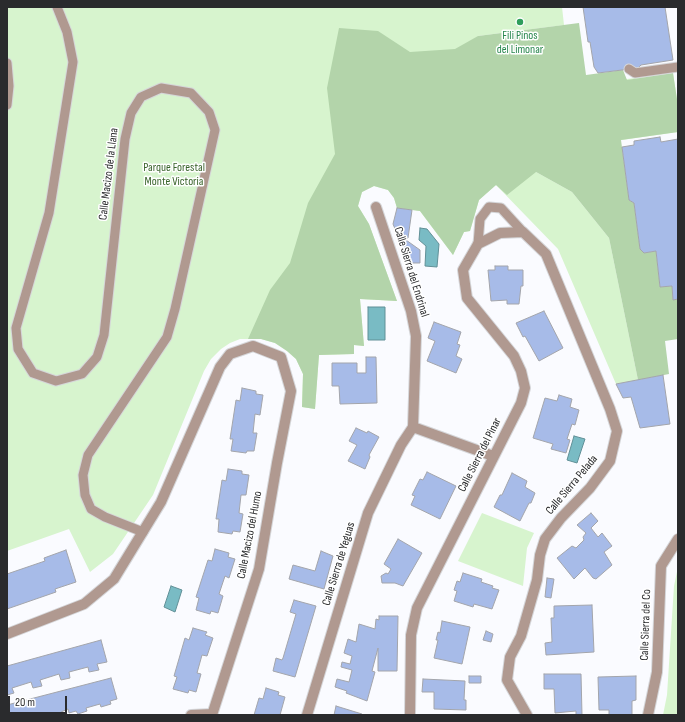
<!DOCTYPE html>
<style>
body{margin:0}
#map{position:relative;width:685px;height:722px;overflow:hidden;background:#fafbff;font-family:"Sofia Sans Condensed",sans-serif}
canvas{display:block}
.frame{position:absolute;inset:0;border:8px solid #2a2b2d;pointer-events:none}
.scale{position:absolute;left:8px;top:696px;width:59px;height:18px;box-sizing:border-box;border:2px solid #2a2b2d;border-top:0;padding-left:5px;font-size:12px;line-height:14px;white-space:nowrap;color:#2a2b2d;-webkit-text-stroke:3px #fff;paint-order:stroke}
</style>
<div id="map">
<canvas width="685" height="722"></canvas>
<div class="frame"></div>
<div class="scale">20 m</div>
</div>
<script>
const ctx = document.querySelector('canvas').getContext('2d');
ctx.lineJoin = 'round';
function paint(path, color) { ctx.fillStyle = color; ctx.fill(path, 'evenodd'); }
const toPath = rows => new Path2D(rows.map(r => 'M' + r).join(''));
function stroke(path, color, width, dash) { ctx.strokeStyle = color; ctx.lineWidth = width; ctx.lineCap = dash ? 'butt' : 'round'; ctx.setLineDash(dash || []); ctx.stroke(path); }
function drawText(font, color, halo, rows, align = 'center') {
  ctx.font = font + ' "Sofia Sans Condensed",sans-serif'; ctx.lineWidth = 3; ctx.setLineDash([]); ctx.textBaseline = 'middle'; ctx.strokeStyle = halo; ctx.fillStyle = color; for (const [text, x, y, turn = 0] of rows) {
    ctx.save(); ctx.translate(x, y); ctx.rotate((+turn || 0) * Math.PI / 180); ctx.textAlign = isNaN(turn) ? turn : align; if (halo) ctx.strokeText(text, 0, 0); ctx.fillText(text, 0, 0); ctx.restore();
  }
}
const green = toPath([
 [7,7,562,7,564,25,478,36,466,100,673,73,678,106,678,132,566,148,536,172,572,192,609,238,638,380,616,384,558,249,496,185,479,200,470,231,464,232,453,255,420,211,397,208,394,198,388,190,374,186,362,192,358,206,369,224,397,301,360,299,364,346,354,345,354,354,319,355,315,409,302,407,303,374,296,359,287,351,275,343,261,339,240,339,230,343,221,349,211,359,204,371,153,495,113,554,90,572,69,529,7,551],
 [482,513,534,533,527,548,523,586,458,561],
 [678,567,678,715,663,715,667,695,674,586]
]);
const forest = toPath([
 [579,23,586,75,623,70,627,80,673,73,678,106,678,132,621,140,629,200,634,203,640,249,644,253,656,251,660,287,672,286,673,300,678,299,678,339,665,341,669,374,638,380,609,238,572,192,536,172,507,195,496,185,479,200,470,231,464,232,453,255,420,211,397,208,394,198,388,190,374,186,362,192,358,206,369,224,397,301,360,299,364,346,354,345,354,354,319,355,315,409,302,407,303,374,296,359,287,351,275,343,261,339,248,339,270,290,290,263,308,203,335,154,327,88,339,28,378,31,410,52,455,49,478,36]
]);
const water = toPath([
 [420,228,427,229,439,244,437,267,425,266,426,246,419,240,420,228],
 [368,307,385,307,385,340,368,340,368,307],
 [574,436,585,439,577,463,567,460,574,436],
 [171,586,182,590,175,612,164,607,171,586]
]);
const building = toPath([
 [583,7,665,7,673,60,641,65,638,68,598,73,594,67,590,42,588,42,583,7],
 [660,137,661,142,678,139,678,299,673,300,672,286,660,287,656,251,644,253,640,249,634,203,629,200,622,147,634,145,634,141,660,137],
 [397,208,412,210,408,238,406,240,420,250,420,263,409,263,393,224,397,208],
 [495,266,508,266,508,270,523,270,523,286,521,286,519,304,507,304,507,300,491,301,488,270,495,270,495,266],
 [544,311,563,348,539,361,525,336,523,337,516,323,544,311],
 [434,322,461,332,457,344,460,345,456,356,462,359,456,373,427,361,435,341,428,338,434,322],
 [366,357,376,357,377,403,340,404,339,386,332,386,332,363,357,363,357,373,366,373,366,357],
 [663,375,670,424,640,428,631,397,623,398,616,384,663,375],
 [242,388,256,391,256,394,263,395,260,415,255,414,253,433,257,433,254,451,247,451,246,453,231,451,233,439,230,439,236,400,240,401,242,388],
 [559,395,572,399,570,407,579,410,575,425,572,424,567,439,570,440,566,453,551,449,553,444,533,438,545,398,557,401,559,395],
 [356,428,367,433,368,431,379,437,369,455,370,457,365,469,348,461,357,445,349,441,356,428],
 [228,469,242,471,242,474,249,475,246,495,241,495,239,513,243,514,240,532,233,531,232,534,218,532,219,519,216,519,222,480,226,481,228,469],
 [427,472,456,486,440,519,411,505,415,496,412,495,420,479,423,480,427,472],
 [512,473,527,481,525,487,535,493,531,503,529,503,520,521,494,507,500,495,502,495,512,473],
 [591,513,598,521,591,528,598,537,602,533,612,546,604,552,612,565,596,579,593,578,585,568,574,579,557,558,572,546,576,548,584,540,583,537,586,533,577,525,591,513],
 [398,539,422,553,403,586,395,583,382,583,381,576,386,573,388,574,391,569,384,564,398,539],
 [215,549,229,553,228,557,235,559,229,578,225,576,219,594,223,596,218,613,211,611,210,614,196,610,199,598,196,597,208,560,212,561,215,549],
 [66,550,76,582,55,589,56,592,7,609,7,574,45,561,44,558,66,550],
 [321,551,333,556,324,589,289,579,293,565,315,571,321,551],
 [463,573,482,579,481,582,493,586,492,588,499,590,492,609,474,604,473,607,454,601,457,591,454,590,457,581,460,582,463,573],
 [547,578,554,579,551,598,545,597,547,578],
 [294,600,316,606,295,677,273,671,276,658,282,660,283,658,296,614,290,612,294,600],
 [592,605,594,652,546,655,545,643,552,642,551,618,554,618,554,606,592,605],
 [379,616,398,616,397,671,378,671,378,648,372,671,375,672,367,701,346,693,347,691,335,687,337,679,349,682,352,670,341,667,342,662,350,664,352,656,344,653,348,639,356,642,359,624,375,629,376,619,379,620,379,616],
 [442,621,470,627,462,664,434,658,438,640,436,640,438,632,440,633,442,621],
 [193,628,207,632,205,635,213,638,207,656,202,655,197,673,201,674,196,692,189,690,188,693,173,689,177,677,174,676,185,638,189,640,193,628],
 [486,631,493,634,491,642,483,640,486,631],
 [101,640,107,662,97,664,99,670,89,672,88,667,69,672,70,678,61,680,59,674,40,680,42,686,33,688,31,682,12,688,14,693,7,695,7,666,101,640],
 [544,674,581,674,582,715,576,715,576,711,555,713,554,689,544,689,544,674],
 [469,676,481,676,481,683,469,683,469,676],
 [636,676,636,700,632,701,632,715,609,715,609,710,599,710,598,677,636,676],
 [111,678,117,699,110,701,111,704,101,707,100,704,86,708,87,711,78,714,76,711,69,713,68,709,61,712,62,715,7,715,7,705,111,678],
 [423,679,465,681,464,700,466,700,466,710,434,709,434,692,422,692,423,679],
 [266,688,279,692,278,695,285,697,280,715,254,715,259,698,263,699,266,688],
 [336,706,362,714,361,715,334,715,336,706]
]);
const service = toPath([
 [57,7,67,32,73,62,49,213,16,328,18,349,33,373,56,381,82,374,97,357,104,335,125,139,131,113,141,97,161,88,191,93,209,112,215,130,175,309,167,337,88,455,83,475,85,495,91,509,105,517,143,532],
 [7,63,9,86,7,105],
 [629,69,635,73,678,67],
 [478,244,480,219,489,207,501,208,523,232]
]);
const minor = toPath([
 [376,207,411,311,416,336,413,427,493,456],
 [7,634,84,604,114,579,161,502,220,367,230,354,253,346,281,357,291,391,277,463,259,569,212,715],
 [191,715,212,714],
 [307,715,368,513,401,445,413,427],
 [410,715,411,635,417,608,521,403,525,388,521,371,514,356,467,298,463,270,478,244,500,233,523,232,546,254,610,409,617,431,610,461,590,488,561,518,545,539,540,555,537,580,521,636,510,657,507,680,527,715]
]);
const tertiary = toPath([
 [648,715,657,672,661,566,678,539]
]);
const markers = [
 [520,22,4,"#2e9e5b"]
];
const leisureNames = [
 ["Fili Pinos",520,36],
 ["del Limonar",520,50]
];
const parkNames = [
 ["Parque Forestal",174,168],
 ["Monte Victoria",174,182]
];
const streetNames = [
 ["Calle Macizo de la Llana",109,174,-83],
 ["Calle Sierra del Endrinal",411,272,73],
 ["Calle Sierra del Pinar",480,455,-63],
 ["Calle Sierra Pelada",572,485,-50],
 ["Calle Macizo del Humo",250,535,-79],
 ["Calle Sierra de Yeguas",339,564,-73],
 ["Calle Sierra del Co",646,625,-88]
];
paint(green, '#d7f4ce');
paint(forest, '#b3d4aa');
paint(water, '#79bbc4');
stroke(water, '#619097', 1);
paint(building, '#a7bbe8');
stroke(building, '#a3a5ab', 1);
stroke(service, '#d5d6d9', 11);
stroke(minor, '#d5d6d9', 12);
stroke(tertiary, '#d5d6d9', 12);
stroke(service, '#b09990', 9);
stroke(minor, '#b09990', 10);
stroke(tertiary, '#b09990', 10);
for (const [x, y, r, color] of markers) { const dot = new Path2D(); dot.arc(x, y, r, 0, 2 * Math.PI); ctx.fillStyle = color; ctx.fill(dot); stroke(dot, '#fff', 1.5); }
drawText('12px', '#27864d', '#fff', leisureNames);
drawText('12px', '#38632a', '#fff', parkNames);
drawText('12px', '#2a2b2d', '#fff', streetNames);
</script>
